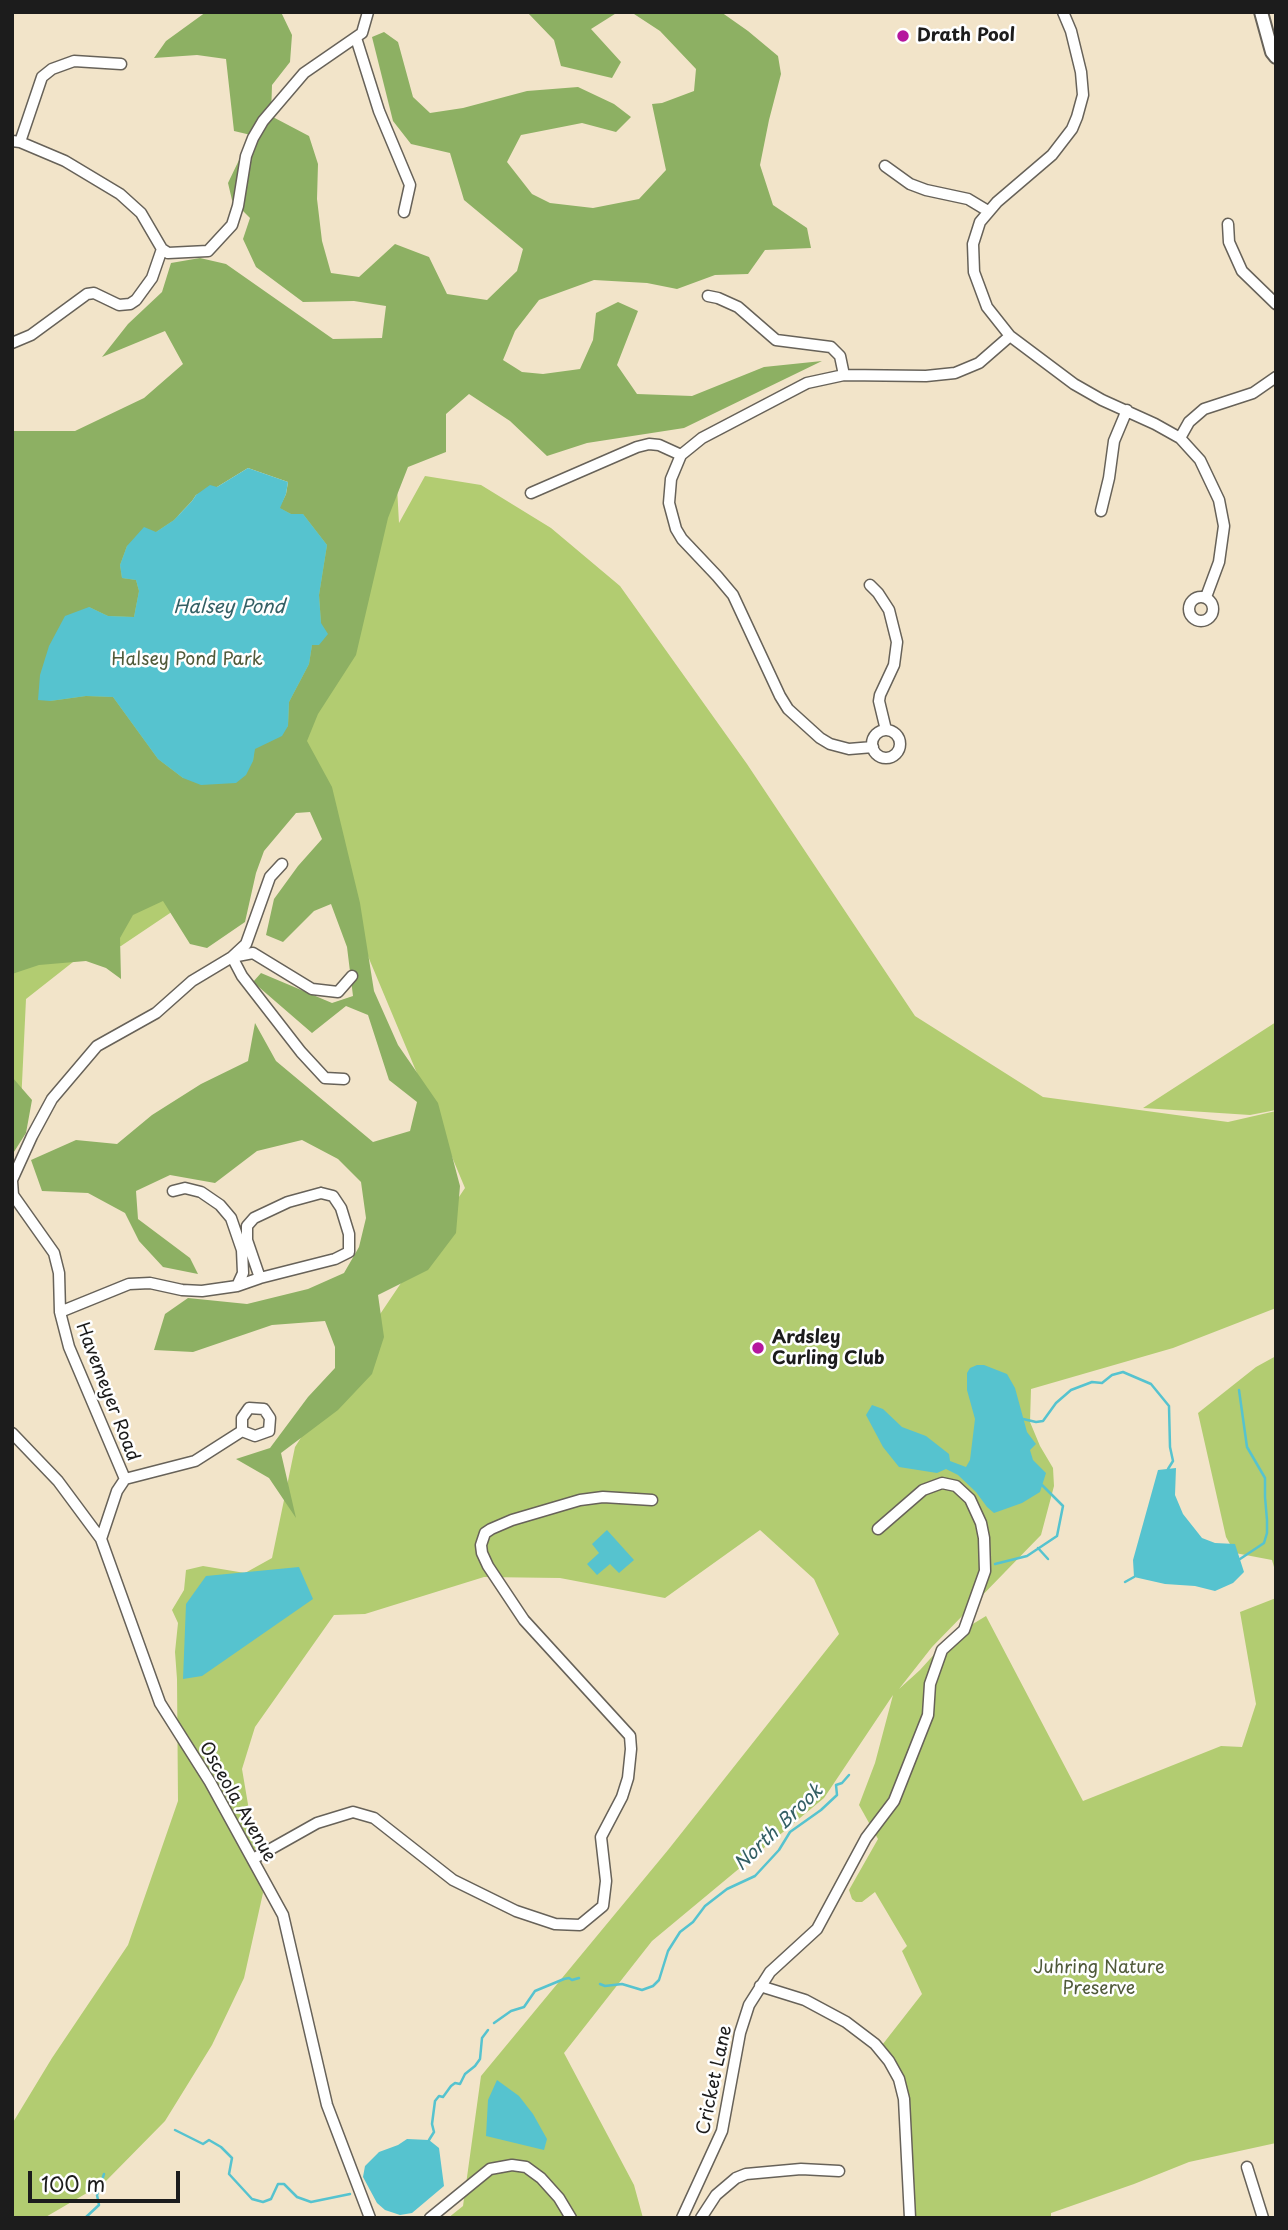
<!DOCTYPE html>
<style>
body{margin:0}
#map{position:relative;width:1288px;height:2230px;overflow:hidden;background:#f2e4c9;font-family:"Playpen Sans",sans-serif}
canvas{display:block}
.frame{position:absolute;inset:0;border:14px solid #1c1c1c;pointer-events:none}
.scale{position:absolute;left:28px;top:2171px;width:152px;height:32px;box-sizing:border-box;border:4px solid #1c1c1c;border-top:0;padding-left:9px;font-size:21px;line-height:24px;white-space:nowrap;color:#1c1c1c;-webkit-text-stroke:5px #fff;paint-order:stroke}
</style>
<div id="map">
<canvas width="1288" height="2230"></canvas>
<div class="frame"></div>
<div class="scale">100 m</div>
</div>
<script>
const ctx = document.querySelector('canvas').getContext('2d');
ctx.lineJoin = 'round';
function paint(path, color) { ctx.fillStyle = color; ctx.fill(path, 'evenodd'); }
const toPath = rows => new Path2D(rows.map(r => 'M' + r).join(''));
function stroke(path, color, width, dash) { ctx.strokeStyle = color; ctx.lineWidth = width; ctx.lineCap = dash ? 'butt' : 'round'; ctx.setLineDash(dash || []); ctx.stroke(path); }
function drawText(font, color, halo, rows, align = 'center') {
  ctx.font = font + ' "Playpen Sans",sans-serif'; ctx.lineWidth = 5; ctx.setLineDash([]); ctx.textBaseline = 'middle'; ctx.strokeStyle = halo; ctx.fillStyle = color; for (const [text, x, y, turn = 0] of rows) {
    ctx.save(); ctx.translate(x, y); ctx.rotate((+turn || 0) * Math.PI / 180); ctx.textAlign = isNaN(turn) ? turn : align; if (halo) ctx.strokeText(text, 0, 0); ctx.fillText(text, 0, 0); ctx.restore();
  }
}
const green = toPath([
 [425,476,481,485,551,528,620,586,747,764,915,1016,1043,1097,1228,1122,1276,1111,1276,1308,1173,1348,1031,1389,1030,1422,1040,1446,1053,1468,1054,1486,1041,1535,932,1647,899,1689,920,1670,948,1639,986,1616,1083,1801,1221,1746,1242,1747,1256,1704,1240,1612,1276,1598,1276,2143,1189,2162,1134,2184,1051,2213,1051,2218,909,2218,904,2099,879,2049,922,1994,902,1951,907,1946,875,1892,862,1902,856,1902,852,1899,849,1890,878,1839,859,1805,875,1763,893,1695,824,1798,652,1941,564,2053,634,2185,643,2218,448,2218,463,2206,481,2076,668,1850,839,1634,814,1579,760,1530,665,1598,560,1578,484,1577,365,1614,334,1615,255,1727,242,1769,263,1893,244,1978,212,2045,165,2121,104,2183,44,2218,12,2218,12,2124,52,2058,128,1945,178,1801,177,1679,175,1652,178,1623,172,1610,184,1590,186,1570,203,1566,245,1573,272,1558,295,1447,364,1338,465,1188,347,906,317,785,240,866,121,946,87,951,26,999,20,1125,12,1140,12,537,397,487,399,523],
 [1276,1022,1276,1110,1250,1115,1143,1108],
 [1276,1356,1276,1574,1272,1560,1235,1553,1226,1537,1198,1413,1256,1367]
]);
const forest = toPath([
 [206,12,281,12,292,35,290,62,272,85,271,116,309,136,318,164,317,199,322,241,331,273,359,277,395,244,429,257,447,294,487,300,517,271,523,249,464,200,450,153,411,144,393,121,372,37,384,32,398,42,413,97,430,113,463,108,527,91,578,87,614,104,631,117,616,132,582,123,521,135,507,162,532,194,550,203,593,208,639,199,666,170,652,104,662,103,694,91,696,69,660,31,631,12,721,12,748,31,778,56,781,74,769,120,760,165,773,205,807,228,811,248,765,250,748,274,715,275,677,289,647,283,594,280,539,300,515,331,503,360,522,372,543,374,580,369,593,340,596,313,618,302,638,311,617,365,637,394,692,396,764,367,822,361,684,428,587,443,547,456,510,421,469,394,446,414,446,452,408,467,388,518,356,655,318,714,307,741,332,787,360,903,374,991,398,1045,438,1103,460,1186,456,1233,428,1270,378,1295,384,1337,372,1374,338,1410,281,1453,296,1518,269,1478,236,1459,270,1448,308,1397,335,1368,335,1347,325,1321,272,1325,193,1352,154,1350,165,1314,188,1298,247,1304,308,1289,344,1273,359,1247,366,1218,361,1182,338,1159,302,1140,257,1151,215,1183,170,1175,136,1191,138,1219,190,1258,198,1274,163,1267,139,1241,125,1213,88,1193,42,1191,31,1160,76,1140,117,1144,152,1115,201,1084,248,1061,255,1023,276,1061,373,1142,410,1131,417,1102,389,1080,368,1015,346,1006,312,1033,253,982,261,973,332,1003,353,996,347,947,331,904,314,911,283,942,266,935,274,899,298,866,322,839,310,812,296,813,264,851,256,873,245,922,207,948,190,944,163,901,133,915,120,938,121,979,106,968,86,961,39,965,12,974,12,431,75,431,144,398,183,364,165,331,102,357,128,324,162,292,171,263,200,258,226,264,333,339,382,338,386,306,354,301,303,302,256,267,243,239,250,218,232,200,228,183,251,135,234,131,226,59,197,55,154,58,166,41],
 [248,468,288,482,286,494,279,508,291,514,303,514,327,545,319,595,321,623,312,645,309,664,289,702,288,726,254,749,253,761,183,778,158,759,113,697,86,696,50,701,89,607,108,616,134,617,139,591,136,580,122,578,120,565,127,546,156,532,174,520,192,501,196,495,217,487],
 [527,12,618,12,591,29,621,62,612,78,561,66,554,40],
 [12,1077,32,1100,26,1133,12,1155]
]);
const water = toPath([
 [248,468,288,482,286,494,280,508,291,514,303,514,327,545,319,595,321,623,328,634,319,645,312,645,309,664,289,702,288,726,282,736,255,749,253,761,246,775,236,783,201,785,183,778,158,759,113,697,86,696,50,701,38,700,40,675,49,646,65,616,89,607,108,616,134,617,139,591,136,580,122,578,120,565,127,546,144,527,156,532,174,520,192,501,196,495,210,485,217,487],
 [977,1365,984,1365,1007,1374,1015,1388,1027,1432,1036,1444,1030,1450,1033,1460,1046,1473,1040,1492,1022,1503,994,1513,987,1507,976,1492,958,1475,946,1469,937,1473,899,1467,883,1447,866,1415,872,1405,883,1409,902,1427,926,1436,949,1454,950,1461,966,1467,970,1460,975,1419,967,1390,967,1373,970,1368],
 [1176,1468,1175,1495,1183,1514,1202,1538,1215,1543,1235,1544,1244,1572,1233,1583,1215,1591,1195,1586,1165,1584,1134,1577,1133,1560,1158,1470],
 [607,1530,634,1560,619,1573,610,1564,597,1575,587,1564,599,1553,592,1544],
 [299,1567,313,1599,202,1676,183,1679,186,1604,206,1576],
 [497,2080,519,2096,533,2114,547,2139,544,2150,486,2136,488,2100],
 [407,2139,429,2140,439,2148,444,2186,412,2213,400,2215,385,2210,377,2203,363,2177,365,2166,379,2152,398,2145]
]);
const stream = toPath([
 [1239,1390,1247,1447,1265,1478,1265,1497,1267,1520,1267,1533,1264,1543,1240,1559],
 [1023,1419,1036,1422,1043,1421,1056,1403,1071,1390,1092,1382,1102,1383,1112,1375,1123,1372,1151,1384,1169,1406,1170,1447,1173,1461,1168,1469],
 [1038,1548,1048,1559],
 [995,1564,1027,1556,1057,1536,1063,1506,1042,1485],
 [1125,1582,1134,1577],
 [600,1984,605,1986,622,1984,642,1990,653,1986,659,1980,668,1951,680,1932,693,1922,705,1906,727,1889,755,1876,779,1850,790,1832,821,1810,837,1795,836,1785,842,1783,849,1775],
 [494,2023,511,2011,524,2007,535,1991,564,1979,569,1978,572,1980,579,1978],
 [175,2130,203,2144,209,2140,221,2147,232,2158,229,2174,252,2199,263,2202,271,2199,278,2184,284,2184,297,2197,311,2202,350,2194],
 [429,2140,434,2132,432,2124,435,2101,439,2096,443,2097,451,2086,455,2083,460,2084,465,2074,475,2066,480,2059,482,2038,488,2030],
 [85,2218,99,2205,97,2195,104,2174]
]);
const minor = toPath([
 [1063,12,1071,31,1081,72,1083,95,1077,117,1072,129,1052,155,997,202,980,222,973,244,974,272,987,307,1010,336,1074,384,1102,400,1155,424,1180,438,1200,460,1219,500,1224,526,1219,562,1206,597],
 [356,38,379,111,410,185,404,212],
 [12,141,20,142,65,161,120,194,141,213,162,249],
 [20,142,42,77,52,69,74,61,121,64],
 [885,166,910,184,926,190,968,199,988,211],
 [1228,224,1229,242,1242,271,1276,304],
 [162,249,168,253,208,251,232,225,238,206,246,156,253,138,263,121,304,73,362,33,368,12],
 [708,296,718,298,738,307,776,340,831,347,840,356,844,375],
 [12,343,31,335,87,294,94,293,119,305,130,304,136,300,152,278,162,249],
 [1180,438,1189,422,1204,409,1253,393,1276,377],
 [531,493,637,447,649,444,659,445,681,455],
 [1101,511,1109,478,1114,441,1127,410],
 [870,585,878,593,889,610,897,642,894,665,880,695,879,701,886,730],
 '1189 609a12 12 0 1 1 24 0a12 12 0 1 1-24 0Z',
 '872 744a14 14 0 1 1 28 0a14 14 0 1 1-28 0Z',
 [873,747,849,749,830,744,820,738,788,709,780,696,733,595,717,576,682,539,676,529,669,503,671,479,681,455,702,438,807,383,844,375,926,376,955,373,979,363,1010,336],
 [232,957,242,976,301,1052,325,1078,344,1079],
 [232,957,253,953,312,989,338,992,352,976],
 [12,1180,32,1136,52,1099,97,1046,156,1013,192,981,232,957,246,944,270,877,282,864],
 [12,1181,13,1195,54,1253,59,1273,60,1312,69,1347,125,1479,117,1491,101,1539],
 [173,1191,185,1188,201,1192,220,1205,231,1218,242,1250,243,1273,237,1286],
 [321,1193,333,1196,341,1208,349,1234,349,1252,335,1259,260,1278,247,1240,247,1226,254,1218,288,1202,321,1193],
 [60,1312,129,1284,150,1283,182,1290,202,1291,237,1286,260,1278],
 [12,1433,58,1481,101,1539,160,1703,210,1782,283,1915,327,2105,370,2218],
 [125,1479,195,1461,242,1431,242,1418,249,1408,264,1409,270,1418,269,1431,255,1436,242,1431],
 [253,1859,317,1823,353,1812,374,1818,453,1880,516,1911,555,1924,580,1925,603,1906,606,1881,601,1837,622,1797,628,1778,631,1749,630,1736,524,1620,488,1566,482,1553,481,1545,485,1533,491,1529,512,1520,580,1500,603,1497,652,1500],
 [760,1986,805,2000,846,2022,875,2044,889,2061,899,2079,904,2099,910,2218],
 [1247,2167,1263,2218],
 [430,2218,490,2169,512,2165,526,2167,541,2178,559,2198,571,2218],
 [682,2218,722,2131,740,2033,749,2005,770,1972,817,1929,866,1838,894,1801,928,1715,930,1684,942,1650,964,1630,985,1571,984,1538,981,1523,970,1499,956,1486,942,1483,923,1490,878,1529],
 [701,2218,716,2195,736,2178,746,2174,801,2169,839,2171]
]);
const tertiary = toPath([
 [1261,12,1272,52,1276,57]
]);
const markers = [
 [903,36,7,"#b5179e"],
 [758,1348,7,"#b5179e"]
];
const poiNames = [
 ["Drath Pool",917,36],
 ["Ardsley",772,1338],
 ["Curling Club",772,1359]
];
const parkNames = [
 ["Halsey Pond Park",187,660],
 ["Juhring Nature",1099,1968],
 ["Preserve",1099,1989]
];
const streetNames = [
 ["Havemeyer Road",107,1392,69],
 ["Osceola Avenue",237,1802,60],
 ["Cricket Lane",715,2080,-78]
];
const waterNames = [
 ["Halsey Pond",229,608],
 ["North Brook",779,1828,-44]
];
paint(green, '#b2cc71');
paint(forest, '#8db063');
paint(water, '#56c3cf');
stroke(stream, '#56c3cf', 2.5);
stroke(minor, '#676259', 13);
stroke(tertiary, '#676259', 16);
stroke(minor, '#fff', 10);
stroke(tertiary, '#fff', 12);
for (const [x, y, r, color] of markers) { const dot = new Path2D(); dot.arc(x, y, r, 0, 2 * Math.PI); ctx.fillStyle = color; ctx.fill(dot); stroke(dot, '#fff', 2.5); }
drawText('bold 18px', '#1c1c1c', '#fff', poiNames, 'left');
drawText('18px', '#505a3a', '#fff', parkNames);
drawText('18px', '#1c1c1c', '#fff', streetNames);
drawText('italic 19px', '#335f64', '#fff', waterNames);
</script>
